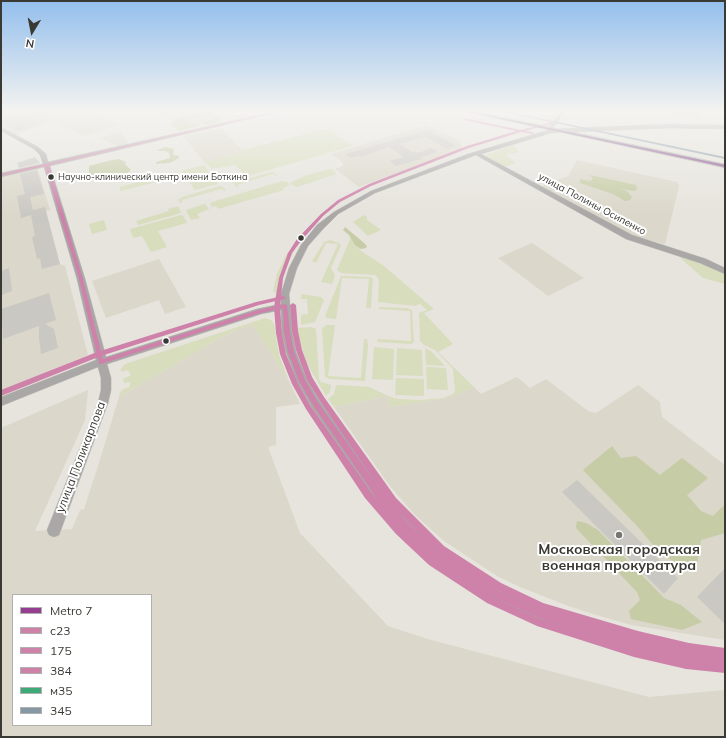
<!DOCTYPE html>
<meta charset="utf-8">
<style>
body{margin:0}
#map{position:relative;width:726px;height:738px;overflow:hidden;background:#e6e4dd;font-family:Mulish,sans-serif}
canvas{display:block}
.frame{position:absolute;inset:0;border:2px solid #3a3933;pointer-events:none}
.legend{position:absolute;left:12px;top:594px;width:140px;height:132px;box-sizing:border-box;background:#fff;border:1px solid #b0b0ad;margin:0;padding:5px 7px;list-style:none;font-size:12px;color:#3a3933}
.legend li{display:flex;align-items:center;gap:8px;height:20px}
.legend b{width:20px;border:1px solid #b0b0ad}
.north{position:absolute;left:12px;top:12px;width:40px;height:40px;-webkit-text-stroke:3px #fff;paint-order:stroke;rotate:190deg;font-size:11px;font-weight:700;line-height:16px;text-align:center;color:#3a3933}
.north::after{content:'';display:block;margin:auto;width:14px;height:18px;background:#3a3933;clip-path:polygon(50% 0,100% 100%,50% 72%,0 100%)}
</style>
<div id="map">
<canvas width="726" height="738"></canvas>
<div class="frame"></div>
<ul class="legend">
<li><b style="height:5px;background:#943e90"></b>Metro 7</li>
<li><b style="height:5px;background:#ce82aa"></b>с23</li>
<li><b style="height:5px;background:#ce82aa"></b>175</li>
<li><b style="height:5px;background:#ce82aa"></b>384</li>
<li><b style="height:5px;background:#3faa79"></b>м35</li>
<li><b style="height:5px;background:#8598a3"></b>345</li>
</ul>
<div class="north">N</div>
</div>
<script>
const ctx = document.querySelector('canvas').getContext('2d');
ctx.lineJoin = 'round';
function paint(path, color) { ctx.fillStyle = color; ctx.fill(path, 'evenodd'); }
const toPath = rows => new Path2D(rows.map(r => 'M' + r).join(''));
function stroke(path, color, width, dash) { ctx.strokeStyle = color; ctx.lineWidth = width; ctx.lineCap = dash ? 'butt' : 'round'; ctx.setLineDash(dash || []); ctx.stroke(path); }
function drawText(font, color, halo, rows, align = 'center') {
  ctx.font = font + ' Mulish,sans-serif'; ctx.lineWidth = 4; ctx.setLineDash([]); ctx.textBaseline = 'middle'; ctx.strokeStyle = halo; ctx.fillStyle = color; for (const [text, x, y, turn = 0] of rows) {
    ctx.save(); ctx.translate(x, y); ctx.rotate((+turn || 0) * Math.PI / 180); ctx.textAlign = isNaN(turn) ? turn : align; if (halo) ctx.strokeText(text, 0, 0); ctx.fillText(text, 0, 0); ctx.restore();
  }
}
const built = toPath([
 [1,111,90,111,120,124,85,136,53,122,15,135,1,128],
 [158,111,197,111,163,118],
 [658,111,702,111,700,112,705,121],
 [426,125,460,141,462,150,359,187,335,169,343,166,343,163,331,154],
 [221,128,242,150,235,152,236,154,204,162,183,136],
 [121,132,128,143,117,146,100,138],
 [577,160,677,182,679,186,665,244,627,235,627,233,542,186,568,176],
 [38,169,50,210,39,213,60,264,65,266,88,355,1,391,1,177],
 [532,243,584,278,548,296,498,258],
 [159,259,186,307,165,314,159,300,106,318,92,281],
 [253,325,289,381,300,404,276,407,276,445,268,447,300,533,388,626,431,640,649,697,725,690,725,737,1,737,1,428,88,390,85,420,35,531,72,529,80,510,84,509,98,466,119,397,222,337,244,327],
 [13,595,151,595,151,725,13,725],
 [517,377,530,388,546,379,588,411,596,413,638,385,660,402,662,417,725,465,725,640,631,625,593,614,571,607,520,587,497,576,444,541,415,515,389,485,334,407,387,396,390,407,447,398,474,387,481,394]
]);
const green = toPath([
 [208,111,219,121,180,130,170,119],
 [328,128,353,146,248,176,246,176,235,165,212,169,204,162,236,154,235,152],
 [514,145,519,152,506,155,516,163,505,167,485,155],
 [204,165,218,184,195,190,181,171],
 [329,169,332,169,337,174,297,187,294,186,290,183,304,176],
 [177,172,180,176,121,191,119,187],
 [271,172,273,172,278,176,276,176,273,174,237,185,239,187,236,187,233,183],
 [282,181,287,182,290,185,283,188,284,190,218,209,216,206,212,207,210,204,212,202],
 [219,186,222,186,226,190,224,191,222,189,182,200,183,202,180,203,178,200,182,197],
 [205,204,209,209,197,214,200,218,191,220,186,210],
 [178,206,181,212,178,214,138,225,136,221,169,211,168,209],
 [181,215,183,216,187,222,186,223,158,231,167,247,151,252,142,236,133,238,130,229],
 [364,215,367,217,367,220,381,230,368,236,353,222],
 [104,220,107,230,92,234,89,224],
 [351,237,361,251,384,266,434,309,424,313,453,344,438,352,474,387,447,398,390,407,387,396,334,407,328,399,334,394,336,386,338,385,369,387,393,398,399,399,420,400,443,398,453,394,455,391,453,369,435,350,424,345,420,341,419,313,427,310,420,304,415,306,378,302,379,280,376,275,341,273,337,270],
 [330,240,339,243,341,245,331,268,335,276,332,284,321,282,338,244,326,243,316,263,312,261,324,242],
 [293,247,296,247,286,267,279,293,275,293,273,291,277,274,286,255],
 [676,254,725,272,725,284,703,278],
 [341,276,368,277,373,278,371,308,366,308,369,279,342,278,336,319,326,318,325,316],
 [302,294,321,297,324,300,315,322,301,325,301,315,308,314,307,299,301,299],
 [379,307,407,308,412,310,414,342,412,344,377,342,378,339,411,341,410,311,379,309],
 [265,318,271,320,274,324,279,355,289,381,253,325,244,327,222,337,119,397,120,392,123,389,130,387,130,382,124,383,123,379,131,375,128,370,122,372,120,370,125,364],
 [326,325,335,325,328,376,361,378,364,339,367,339,368,346,365,381,330,379,325,377,322,329],
 [311,327,316,329,319,379,321,382,331,385,330,392,326,396,306,362,297,330,297,328],
 [374,347,394,349,393,380,372,379],
 [397,348,422,350,423,376,396,375],
 [425,348,432,352,445,366,426,365],
 [426,367,446,368,448,390,427,389],
 [396,378,424,379,424,396,395,395]
]);
const forest = toPath([
 [208,111,213,111,218,118,222,120,208,126,203,123,212,119,211,116,200,115,187,122,198,125,196,127,178,131,177,129,172,126,171,124,182,115],
 [165,147,174,149,173,155,179,156,179,158,170,163,156,164,156,162,170,158,169,153,166,151,156,151],
 [119,159,126,162,125,164,131,170,129,172,104,180,92,180,89,176,89,166,112,160],
 [590,175,636,185,637,189,635,191,621,189,627,191,632,197,630,200,625,201,613,194,580,183,580,179,589,181,593,179],
 [345,227,364,243,367,246,366,248,361,249,355,245,349,235,343,230],
 [612,446,621,458,636,456,660,475,682,458,708,478,687,495,701,511,713,516,723,506,725,508,725,533,701,540,697,565,683,567,660,553,638,527,583,470],
 [577,521,586,523,598,530,664,598,681,605,702,622,682,630,631,619,629,611,640,600,637,592,576,528]
]);
const building = toPath([
 [28,111,60,111,60,112,38,119,44,122,18,131,1,122,1,119],
 [428,130,456,146,447,149,426,137,399,144,412,152,418,153,431,148,438,152,421,157,422,158,421,159,396,166,389,161,404,157,389,147,360,157,358,156,351,158,345,154],
 [35,157,40,163,19,168,17,163],
 [37,170,44,194,30,197,33,210,45,207,60,264,42,269,40,258,37,259,32,237,35,236,31,215,21,218,17,196,25,194,20,174],
 [9,268,12,291,1,295,1,271],
 [49,293,56,320,45,324,54,329,58,348,41,354,39,338,39,326,3,339,1,309],
 [577,480,678,578,664,594,562,492],
 [725,568,725,624,697,597]
]);
const minor = toPath([
 [276,111,283,111,50,166,85,279,106,357,257,309,281,304,281,294,289,268,301,245,317,225,334,212,371,191,468,154,548,130,548,128,562,111,566,111,552,129,668,124,725,125,725,129,668,128,551,133,481,154,632,235,706,259,725,268,725,274,700,263,626,239,476,155,375,193,338,214,323,229,308,246,297,268,289,294,292,332,296,352,307,380,319,400,391,502,409,520,441,550,499,588,541,607,636,636,688,648,725,653,725,669,688,664,636,652,539,621,489,598,431,560,399,530,383,510,311,406,297,381,286,352,282,332,281,310,261,314,107,364,111,378,111,390,108,403,59,535,54,537,49,535,47,530,98,403,101,390,101,378,98,367,1,406,1,397,96,360,77,279,44,167,1,177,1,173,43,164,40,155,34,149,1,131,1,127,38,147,46,154,48,162,276,111]
]);
const major = toPath([
 [463,111,474,111,725,164,725,168,463,111]
]);
const bus1 = toPath([
 [278,111,282,111,49,165,83,279,103,359,258,310,285,304,287,305,290,332,294,352,305,380,317,401,390,503,407,522,439,552,497,590,540,610,636,639,688,651,725,656,725,666,688,661,636,649,539,618,491,596,433,558,401,528,384,509,313,405,299,381,288,352,284,332,283,308,261,313,101,364,99,364,79,279,45,166,1,176,1,174,278,111]
]);
const bus2 = toPath([
 [464,118,521,130,556,121,558,122,525,131,533,132,533,134,521,132,469,148,371,186,340,202,323,216,301,241,292,253,283,278,280,307,282,333,286,354,298,383,310,405,371,492,402,528,435,559,493,597,538,618,634,647,686,659,724,664,725,665,725,673,686,669,634,657,537,626,487,603,429,565,396,534,365,498,306,409,292,384,280,354,276,333,274,307,279,278,288,253,297,239,321,214,338,200,369,184,467,146,516,131,463,120,464,118]
]);
const bus3 = toPath([
 [283,296,285,297,286,298,285,299,259,305,101,356,1,396,1,390,97,352,256,302,283,296],
 [293,303,296,305,298,331,302,350,312,377,324,397,396,498,444,546,501,583,543,603,638,631,689,643,725,648,725,658,689,653,638,641,542,611,495,589,438,552,390,504,320,401,307,380,296,350,292,331,290,305,293,303]
]);
const bus4 = toPath([
 [465,111,469,111,725,165,725,167,466,112,465,111]
]);
const bus5 = toPath([
 [502,111,506,111,725,157,725,159,503,112,502,111]
]);
const metro1 = toPath([
 [463,111,468,111,725,165,725,167,463,111]
]);
const markers = [
 [51,177,3.5,"#3a3933"],
 [301,238,3.5,"#3a3933"],
 [166,341,3.5,"#3a3933"],
 [619,535,4,"#76756e"]
];
const farBusnames = [
 ["Научно-клинический центр имени Боткина",58,177]
];
const farStreetnames = [
 ["улица Полины Осипенко",592,204,28]
];
const streetNames = [
 ["улица Поликарпова",81,457,-69]
];
const nearPoinames = [
 ["Московская городская",619,550],
 ["военная прокуратура",619,566]
];
paint(built, '#dbd7ca');
paint(green, '#d8ddbd');
paint(forest, '#c6cca5');
paint(building, '#cac8c3');
stroke(minor, '#c3c1bc', 1);
stroke(major, '#c3c1bc', 1);
paint(minor, '#aaa8a7');
paint(major, '#acaaa7');
paint(bus1, '#ce82aa');
paint(bus2, '#ce82aa');
paint(bus3, '#ce82aa');
paint(bus4, '#3faa79');
paint(bus5, '#8598a3');
paint(metro1, '#943e90');
const sky = ctx.createLinearGradient(0, 0, 0, 214);
sky.addColorStop(0, '#93bfed');
sky.addColorStop(0.52, '#f4f3f0');
sky.addColorStop(1, '#f4f3f000');
ctx.fillStyle = sky;
ctx.fillRect(0, 0, 726, 214);
for (const [x, y, r, color] of markers) { const dot = new Path2D(); dot.arc(x, y, r, 0, 2 * Math.PI); ctx.fillStyle = color; ctx.fill(dot); stroke(dot, '#fff', 1.5); }
drawText('9px', '#3a3933', '#fff', farBusnames, 'left');
drawText('10px', '#3a3933', '#fff', farStreetnames);
drawText('12px', '#3a3933', '#fff', streetNames);
drawText('bold 14px', '#3a3933', '#fff', nearPoinames);
</script>
